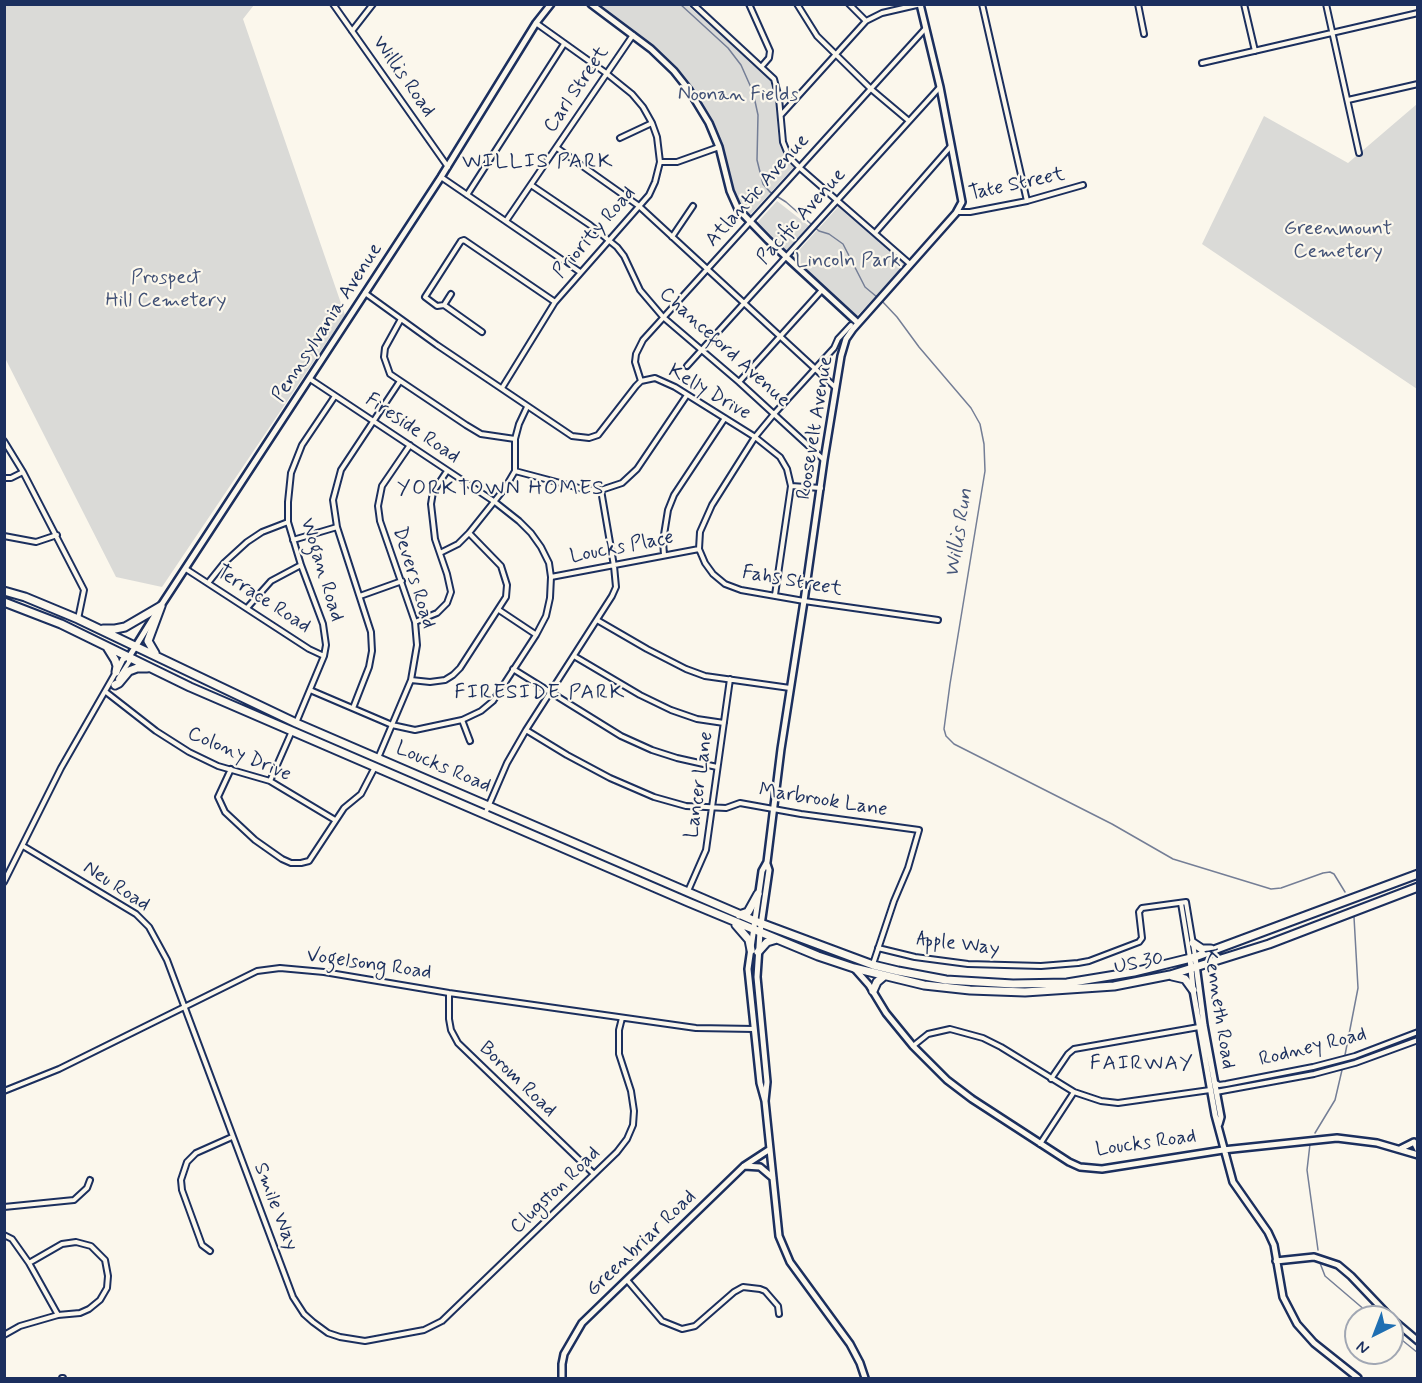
<!DOCTYPE html>
<style>
body{margin:0}
#map{position:relative;width:1422px;height:1383px;overflow:hidden;background:#fbf7ec;font-family:Mynerve,sans-serif}
canvas{display:block}
.frame{position:absolute;inset:0;border:6px solid #1b2f5e;pointer-events:none}
.north{position:absolute;left:1344px;top:1305px;width:60px;height:60px;box-sizing:border-box;background:#fbf7ec;border:2px solid #a1a7b3;border-radius:50%;rotate:222deg;font-size:16px;font-weight:700;line-height:24px;text-align:center;color:#1b2f5e}
.north::after{content:'';display:block;margin:auto;width:21px;height:27px;background:#1f6fb2;clip-path:polygon(50% 0,100% 100%,50% 72%,0 100%)}
</style>
<div id="map">
<canvas width="1422" height="1383"></canvas>
<div class="frame"></div>
<div class="north">N</div>
</div>
<script>
const ctx = document.querySelector('canvas').getContext('2d');
ctx.lineJoin = 'round';
function paint(path, color) { ctx.fillStyle = color; ctx.fill(path, 'evenodd'); }
const toPath = rows => new Path2D(rows.map(r => 'M' + r).join(''));
function stroke(path, color, width, dash) { ctx.strokeStyle = color; ctx.lineWidth = width; ctx.lineCap = dash ? 'butt' : 'round'; ctx.setLineDash(dash || []); ctx.stroke(path); }
function drawText(font, color, halo, rows, align = 'center') {
  ctx.font = font + ' Mynerve,sans-serif'; ctx.lineWidth = 4.5; ctx.setLineDash([]); ctx.textBaseline = 'middle'; ctx.strokeStyle = halo; ctx.fillStyle = color; for (const [text, x, y, turn = 0] of rows) {
    ctx.save(); ctx.translate(x, y); ctx.rotate((+turn || 0) * Math.PI / 180); ctx.textAlign = isNaN(turn) ? turn : align; if (halo) ctx.strokeText(text, 0, 0); ctx.fillText(text, 0, 0); ctx.restore();
  }
}
const green = toPath([
 [5,4,254,5,243,19,345,315,162,587,116,577,5,358],
 [597,5,687,5,768,74,776,100,778,135,780,145,784,156,794,167,749,216,736,200,726,160,714,129,705,108,686,79,669,60,651,44],
 [1417,104,1417,389,1202,244,1264,116,1348,163],
 [777,201,809,226,785,252,756,224],
 [839,206,905,265,857,316,851,313,791,259]
]);
const stream = toPath([
 [680,4,728,48,741,65,753,92,758,115,757,160,763,184,770,192,786,202,819,231,829,234,843,244,865,287,877,297],
 [881,300,897,317,919,347,971,408,980,424,984,444,985,471,950,684,944,729,946,736,954,744,1112,824,1173,859,1271,889,1281,888,1323,873,1330,872,1334,874,1345,892],
 [1345,1055,1358,988,1354,917],
 [1315,1133,1335,1100,1342,1070],
 [1310,1144,1307,1170,1318,1250],
 [1320,1263,1325,1276,1373,1317],
 [1392,1332,1418,1353]
]);
const street = toPath([
 [333,4,448,167],
 [693,4,774,79,779,98,783,142,789,157,800,168,910,264],
 [749,4,770,51,769,58,762,66],
 [797,4,817,36,871,89,909,121],
 [849,4,866,21],
 [982,4,1027,201],
 [1138,4,1144,34],
 [1244,4,1255,51],
 [1326,4,1359,153],
 [352,31,373,4],
 [1202,63,1418,13],
 [1348,100,1418,84],
 [781,115,866,21,882,13,921,4],
 [620,138,652,123],
 [557,148,639,206,836,388],
 [660,162,677,162,719,147],
 [441,177,580,272],
 [531,185,590,225,617,247,624,256,640,290,663,317,739,382,824,460],
 [467,195,564,44],
 [957,212,970,212,1027,201,1083,185],
 [506,221,633,35],
 [875,233,951,146],
 [672,237,693,206],
 [365,293,437,345,572,436,589,438,598,435,636,386,641,381,655,378,675,387,755,437,780,457,787,469,791,486,775,595],
 [451,294,444,305,482,332],
 [444,305,437,306,425,297,461,241,464,240,555,302],
 [401,319,385,348,384,357,390,374,466,425,481,434,515,439],
 [851,325,838,339,834,348,774,414,755,437,712,505,700,532,699,549,705,563,713,574,725,584,741,590,804,601,938,620],
 [687,366,940,87],
 [641,381,635,362,636,354,643,340,925,29],
 [739,382,822,290],
 [502,388,555,302,649,195,655,182,660,162,657,137,652,123,643,107,632,94,606,73,536,23],
 [4,441,23,472,84,590,78,619],
 [515,471,583,489,601,490,622,483,637,469,687,395],
 [4,478,11,478,23,472],
 [791,486,821,488],
 [4,536,36,542,57,535],
 [293,540,337,527],
 [440,553,458,544,469,533,505,488,515,471,515,439,519,424,527,407],
 [664,555,663,541,668,510,674,495,725,418],
 [186,569,309,649,324,656],
 [551,577,699,549],
 [208,583,224,563,247,542,262,532,288,522],
 [360,596,402,581],
 [247,608,271,581,301,565],
 [499,610,535,634],
 [597,620,647,649,686,669,705,676,790,688],
 [415,622,437,613,447,603,451,592,447,574,435,539,431,504,433,492,447,471],
 [574,656,640,695,671,710,697,719,724,723],
 [513,669,621,736,652,750,677,758,717,767],
 [118,679,129,662,129,657],
 [411,680,430,682,445,680,453,675,460,668,506,597,507,585,501,566,469,533],
 [310,690,392,725,415,730,462,720,481,711,493,701,536,635,546,616,550,598,551,577,549,563,541,547,531,533,519,521,495,502,310,379],
 [106,692,156,731,189,752,218,766,270,781,335,820],
 [353,708,369,667,372,651,371,632,337,527,333,500,341,470,400,381],
 [462,720,470,741],
 [296,723,324,656,326,645,323,624,301,565,288,522,288,502,291,473,302,445,335,396],
 [526,730,567,755,610,778,654,797,686,806,726,808,740,803,801,814,919,830,908,868,894,901,873,964],
 [378,758,411,680,417,645,415,622,380,521,378,506,382,486,410,445],
 [231,769,218,797,225,812,255,840,282,859,291,863,301,863,309,861,344,808,361,794,375,767],
 [270,781,292,731],
 [485,814,507,763,526,730,612,596,616,587,614,566,601,490],
 [23,846,136,914,149,927,167,960,293,1297,304,1314,313,1322,328,1333,340,1337,365,1341,424,1330,442,1321,617,1152,627,1139,633,1125,634,1111,631,1091,619,1054,619,1030,622,1018],
 [4,882,61,768,116,672],
 [688,891,706,850,730,679],
 [1181,903,1190,958],
 [878,948,915,957,968,964,1041,966,1078,963,1089,961,1139,942,1142,938,1139,912,1142,908,1186,902,1195,956],
 [449,993,449,1019,451,1030,458,1043,594,1174],
 [913,1046,928,1034,950,1029,983,1038,1001,1047,1074,1092,1101,1101,1118,1103,1210,1090],
 [1051,1079,1068,1054,1074,1049,1199,1027],
 [1214,1082,1219,1085,1226,1084,1313,1067,1355,1056,1418,1032],
 [4,1091,59,1069,257,971,280,968,324,972,449,993,696,1028,754,1029],
 [1216,1092,1314,1074,1355,1063,1418,1040],
 [1040,1144,1074,1092],
 [4,1207,74,1200,87,1188,90,1180],
 [4,1235,12,1239,29,1263,58,1315],
 [210,1251,202,1245,182,1190,181,1180,187,1162,196,1153,232,1137],
 [627,1280,662,1321,682,1329,695,1326,734,1292,743,1287,760,1289,765,1291,778,1306,779,1314],
 [4,1335,20,1326,58,1315,80,1313,89,1309,100,1300,107,1288,108,1276,105,1260,91,1246,76,1242,62,1244,29,1263],
 [62,1378,63,1378]
]);
const secondary = toPath([
 [591,4,651,49,674,71,689,90,709,123,719,147,730,191,738,209,768,240,858,323],
 [160,607,441,177,536,23,551,4],
 [117,671,123,659,129,657,155,615],
 [767,864,769,870,760,932,757,977,767,1082,765,1101,779,1236,790,1262,850,1344,860,1363,865,1378],
 [1195,957,1204,1025,1221,1117,1219,1124],
 [1190,958,1193,990,1215,1115,1233,1182,1268,1232,1274,1245,1283,1297,1297,1324,1314,1343,1358,1378],
 [854,968,869,985,886,1013,913,1046,947,1080,972,1099,1069,1162,1080,1167,1102,1169,1223,1150,1337,1138,1377,1143,1418,1155],
 [765,1101,760,1083,748,969,762,871,767,862,781,749,804,601,824,460,841,356,846,339,853,329,956,213,962,202,940,87,920,4],
 [1400,1149,1414,1142,1418,1150],
 [744,1166,760,1167,773,1178],
 [1276,1261,1314,1257,1338,1265,1351,1276,1390,1317],
 [1392,1319,1418,1341],
 [562,1378,562,1364,564,1354,582,1323,744,1166,770,1149]
]);
const highway = toPath([
 [4,591,25,597,78,619,296,723,755,921,873,965,898,971,946,980,1013,984,1067,983,1134,972,1195,957,1418,874],
 [4,602,61,624,190,687,688,902,818,956,854,968,924,985,970,990,1025,992,1114,986,1170,975,1269,944,1418,887],
 [103,629,115,629,125,627,161,606],
 [107,647,115,660,117,666,116,672],
 [155,653,148,641,161,606],
 [115,685,119,683,129,671,137,668,147,668],
 [739,915,748,912,758,894],
 [736,925,749,940,751,950],
 [1193,943,1202,949,1211,949],
 [758,952,767,942,777,939],
 [1172,976,1185,979,1193,990],
 [873,991,877,982,884,976]
]);
const streetNames = [
 ["Willis Road",403,77,55],
 ["Carl Street",577,90,-56],
 ["Tate Street",1017,185,-12],
 ["Atlantic Avenue",758,191,-48],
 ["Pacific Avenue",802,217,-48],
 ["Priority Road",595,233,-49],
 ["Pennsylvania Avenue",328,323,-57],
 ["Chanceford Avenue",724,348,42],
 ["Kelly Drive",709,393,30],
 ["Roosevelt Avenue",816,428,-81],
 ["Fireside Road",412,429,34],
 ["Loucks Place",622,548,-11],
 ["Wogan Road",321,570,73],
 ["Devers Road",413,578,73],
 ["Fahs Street",792,582,10],
 ["Terrace Road",263,600,33],
 ["Colony Drive",239,755,23],
 ["Loucks Road",443,768,23],
 ["Lancer Lane",700,785,-82],
 ["Marbrook Lane",823,801,9],
 ["Neu Road",116,887,33],
 ["Apple Way",958,945,7],
 ["US 30",1139,964,-11],
 ["Vogelsong Road",369,965,8],
 ["Kenneth Road",1218,1009,81],
 ["Rodney Road",1313,1048,-14],
 ["Borom Road",517,1080,44],
 ["Loucks Road",1146,1144,-8],
 ["Clugston Road",556,1191,-44],
 ["Smile Way",275,1207,69],
 ["Greenbriar Road",642,1244,-44]
];
const parkNames = [
 ["Noonan Fields",738,96],
 ["Greenmount",1338,230],
 ["Cemetery",1338,253],
 ["Lincoln Park",848,262],
 ["Prospect",166,279],
 ["Hill Cemetery",166,302]
];
const neighbourhoodNames = [
 ["WILLIS PARK",538,163],
 ["YORKTOWN HOMES",501,490],
 ["FIRESIDE PARK",540,694],
 ["FAIRWAY",1142,1065]
];
const waterNames = [
 ["Willis Run",960,533,-81]
];
paint(green, '#dadad7');
stroke(stream, '#747e96', 1.5);
stroke(street, '#1b2f5e', 8);
stroke(secondary, '#1b2f5e', 10);
stroke(highway, '#1b2f5e', 11);
stroke(street, '#fbf7ec', 4);
stroke(secondary, '#fbf7ec', 5);
stroke(highway, '#fbf7ec', 7);
drawText('20px', '#1b2f5e', '#fbf7ec', streetNames);
drawText('20px', '#415176', '#fbf7ec', parkNames);
ctx.letterSpacing = '1.5px';
drawText('21px', '#1b2f5e', '#fbf7ec', neighbourhoodNames);
ctx.letterSpacing = '0px';
drawText('italic 21px', '#47577a', '#fbf7ec', waterNames);
</script>
